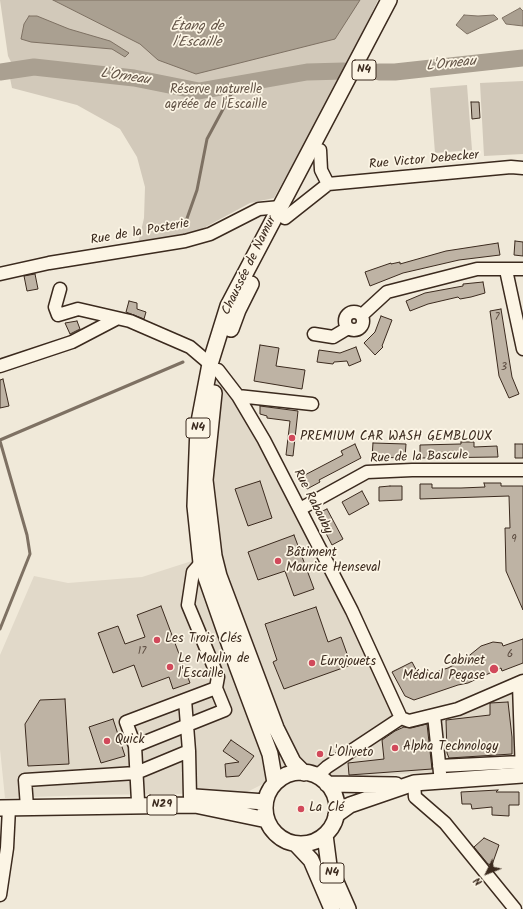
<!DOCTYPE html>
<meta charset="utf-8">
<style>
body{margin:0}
#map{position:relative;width:523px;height:909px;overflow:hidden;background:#f0e9d9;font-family:Kalam,sans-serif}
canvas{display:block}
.north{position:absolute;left:467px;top:853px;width:40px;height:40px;-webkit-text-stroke:3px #fcf5e5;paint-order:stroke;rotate:227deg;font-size:11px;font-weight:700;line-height:16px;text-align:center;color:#3b2a1e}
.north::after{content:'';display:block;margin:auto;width:14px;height:18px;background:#3b2a1e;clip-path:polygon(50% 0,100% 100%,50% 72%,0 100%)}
</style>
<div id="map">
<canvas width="523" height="909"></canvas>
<div class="north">N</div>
</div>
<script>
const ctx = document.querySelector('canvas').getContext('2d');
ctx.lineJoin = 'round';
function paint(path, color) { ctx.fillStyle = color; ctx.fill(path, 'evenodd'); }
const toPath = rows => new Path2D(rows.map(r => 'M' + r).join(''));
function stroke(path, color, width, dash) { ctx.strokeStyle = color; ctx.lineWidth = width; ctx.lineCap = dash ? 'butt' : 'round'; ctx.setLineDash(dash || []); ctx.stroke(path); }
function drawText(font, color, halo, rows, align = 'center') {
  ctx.font = font + ' Kalam,sans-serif'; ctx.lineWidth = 3.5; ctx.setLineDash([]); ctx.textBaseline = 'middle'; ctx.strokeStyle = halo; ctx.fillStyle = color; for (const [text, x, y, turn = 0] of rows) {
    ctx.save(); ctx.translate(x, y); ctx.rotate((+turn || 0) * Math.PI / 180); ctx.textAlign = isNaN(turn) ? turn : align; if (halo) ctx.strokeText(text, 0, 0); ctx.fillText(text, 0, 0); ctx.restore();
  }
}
const built = toPath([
 [218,370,238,396,409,721,519,684,523,767,331,778,305,767,269,781,245,793,87,795,5,798,0,749,0,655,34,576,68,583,142,577,195,560,209,523,214,395]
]);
const green = toPath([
 [0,0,378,0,344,71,274,198,250,203,200,230,138,244,144,218,145,187,137,157,120,129,77,105,12,88,10,78,12,64,8,56],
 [523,81,523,154,484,156,480,83],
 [467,85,472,150,435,153,430,88]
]);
const water = toPath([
 [53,0,360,0,335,39,196,74,158,60,140,44,53,0],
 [520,8,523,11,523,26,506,24,502,18,520,8],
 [464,15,478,16,494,15,498,19,467,34,456,25,464,15],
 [29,16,37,16,69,29,110,41,129,53,125,57,112,49,31,42,21,39,24,24,29,16]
]);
const stream = toPath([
 [185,224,197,190,207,139,236,85],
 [0,440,183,362],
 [0,441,27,535,30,554,0,629]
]);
const river = toPath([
 [0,72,34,67,134,78,199,91,307,72,344,71],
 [379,72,395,72,523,58]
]);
const building = toPath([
 [471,102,479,102,480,118,472,119,471,102],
 [515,241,523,242,523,256,514,255,515,241],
 [498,243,500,255,459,260,403,273,370,286,365,272,391,263,391,264,400,262,400,264,446,251,498,243],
 [35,274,38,289,27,291,24,276,35,274],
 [483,282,485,293,471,297,460,299,458,297,428,304,410,311,406,301,425,293,463,286,463,284,483,282],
 [129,301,137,303,137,309,146,312,144,319,126,312,129,301],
 [501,309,512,377,519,394,509,398,499,376,490,311,501,309],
 [381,316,392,320,382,346,383,347,375,355,364,343,375,332,381,316],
 [77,321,80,329,70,334,65,323,77,321],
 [260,345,279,348,276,366,305,370,302,389,254,381,260,345],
 [356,347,361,361,349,366,347,361,334,362,333,364,317,362,319,350,340,353,356,347],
 [3,379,9,406,0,408,0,380,3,379],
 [260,406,298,411,293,456,286,455,290,421,267,418,267,416,260,414,260,406],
 [461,442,474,442,474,447,497,446,498,457,420,458,420,445,461,444,461,442],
 [373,443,406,444,405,458,372,457,373,443],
 [355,444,361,458,319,480,320,482,307,489,301,477,343,455,341,451,355,444],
 [515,444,523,444,523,458,515,458,515,444],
 [260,481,272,518,248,526,235,489,260,481],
 [484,483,501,483,501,486,523,486,523,610,506,571,505,528,510,528,509,496,420,499,420,484,432,484,432,488,461,488,485,487,484,483],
 [390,486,402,486,402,500,379,501,379,487,390,486],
 [362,491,369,504,349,515,342,502,362,491],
 [327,509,343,539,332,545,316,514,327,509],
 [294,535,314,589,294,596,285,571,258,580,248,552,294,535],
 [161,606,190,683,173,689,169,677,142,687,134,665,113,673,98,633,118,626,125,644,145,637,137,615,161,606],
 [316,607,328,642,341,637,351,665,284,689,273,662,277,660,265,624,316,607],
 [523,639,523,663,502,671,501,668,468,683,458,685,414,700,405,696,392,672,412,662,420,677,448,668,465,659,481,646,493,642,502,643,503,646,523,639],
 [65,699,69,764,28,766,25,724,40,700,65,699],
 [508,702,512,737,512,754,449,758,447,753,446,720,490,715,490,703,508,702],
 [113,719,125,756,101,763,89,727,113,719],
 [427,724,432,769,349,775,348,763,384,759,382,740,395,731,404,727,411,728,427,724],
 [231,740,254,756,239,776,226,777,225,764,239,762,223,751,231,740],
 [498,790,496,792,519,792,519,805,509,805,509,816,492,815,492,807,472,809,471,804,462,804,461,792,498,790],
 [484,838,499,845,492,865,488,864,474,847,484,838]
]);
const minor = toPath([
 [320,150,321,170,328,184],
 [285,218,328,184,511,167,523,168],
 [506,270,523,349],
 [0,274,49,263,185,241,210,234,259,209,280,207],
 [60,289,55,307,58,315,78,309,130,321,190,347,210,364],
 '345 321a9 9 0 1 1 18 0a9 9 0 1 1-18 0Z',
 [362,315,387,292,477,269,523,269],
 [314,334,333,337,348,328],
 [0,366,72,342,116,319],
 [218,370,238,396,264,440,352,611,401,718],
 [238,396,312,404],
 [300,509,367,472,412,470,523,470],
 [519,684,522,775],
 [185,700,189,751,190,797],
 [434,715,440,773],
 [401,718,409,721,458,709,523,681],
 [135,746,225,710,216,688],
 [439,766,521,762],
 [317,776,327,767,401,718],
 [414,783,415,797,445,823,515,909],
 [138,801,135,746,126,722,216,688,218,677,188,605,193,572,201,563],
 [27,807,25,780,136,773,189,751],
 [0,895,7,848,9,808]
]);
const major = toPath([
 [231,329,238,310,251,284],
 [214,393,205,480,214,556,219,576,276,728,293,762,304,773],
 '265 808a36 36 0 1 1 72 0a36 36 0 1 1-72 0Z',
 [275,783,270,754,237,666,201,563,195,506,198,427,210,364,228,306,389,0],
 [327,784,396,785],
 [195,797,265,802],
 [0,808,195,805,267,820],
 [336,815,350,805,414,783,523,775],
 [325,835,329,866,348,909],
 [296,844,311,860,332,909]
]);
const markers = [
 [292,438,4,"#d1495b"],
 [278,561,4,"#d1495b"],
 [157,640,4,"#d1495b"],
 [312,663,4,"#d1495b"],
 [170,667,4,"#d1495b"],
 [494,669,5,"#d1495b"],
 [107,741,4,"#d1495b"],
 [395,748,4,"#d1495b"],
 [320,754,4,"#d1495b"],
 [301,809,4,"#d1495b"]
];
const numberNames = [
 ["7",497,318],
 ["3",504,368],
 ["9",514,540],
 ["17",142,652],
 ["6",510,655]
];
const shields = [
 [364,70,24],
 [198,428,24],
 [162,805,30],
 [332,873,24]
];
const shieldNames = [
 ["N4",364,70],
 ["N4",198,428],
 ["N29",162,805],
 ["N4",332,873]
];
const parkNames = [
 ["Réserve naturelle",216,91],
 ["agréée de l'Escaille",216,106]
];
const streetNames = [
 ["Rue Victor Debecker",424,161,-5],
 ["Rue de la Posterie",140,233,-10],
 ["Chaussée de Namur",250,266,-64],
 ["Rue de la Bascule",419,458,-2],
 ["Rue Rabauby",312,502,63]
];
const poiNames = [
 ["PREMIUM CAR WASH GEMBLOUX",300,438],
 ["Bâtiment",286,554],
 ["Maurice Henseval",286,569],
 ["Les Trois Clés",165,640],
 ["Le Moulin de",178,660],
 ["l'Escaille",178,675],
 ["Cabinet",485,662,"right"],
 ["Médical Pegase",485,677,"right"],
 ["Eurojouets",320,663],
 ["Quick",115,741],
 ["Alpha Technology",403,748],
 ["L'Oliveto",328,754],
 ["La Clé",309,809]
];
const waterNames = [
 ["Étang de",197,28],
 ["l'Escaille",197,44],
 ["L'Orneau",451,65,-6],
 ["L'Orneau",125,78,8]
];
paint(built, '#e1d9c9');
paint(green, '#d2c9ba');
paint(water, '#aaa091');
stroke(water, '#7e7163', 1);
stroke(stream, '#7e7163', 3);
stroke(river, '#aaa091', 17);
paint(building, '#beb3a4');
stroke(building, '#3b2a1e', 1);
stroke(minor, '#3b2a1e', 15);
stroke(major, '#3b2a1e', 18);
stroke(minor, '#fcf5e5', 12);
stroke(major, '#fcf5e5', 15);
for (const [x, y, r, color] of markers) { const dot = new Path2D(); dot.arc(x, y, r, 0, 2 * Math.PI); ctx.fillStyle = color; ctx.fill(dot); stroke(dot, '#fcf5e5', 1.5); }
drawText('11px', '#5c4c40', null, numberNames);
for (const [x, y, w] of shields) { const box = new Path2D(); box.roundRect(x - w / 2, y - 10, w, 20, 3); ctx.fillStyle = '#fcf5e5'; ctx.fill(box); stroke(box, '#3b2a1e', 1); }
drawText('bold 12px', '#3b2a1e', null, shieldNames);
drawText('13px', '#615245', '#fcf5e5', parkNames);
drawText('13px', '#3b2a1e', '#fcf5e5', streetNames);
drawText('13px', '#3b2a1e', '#fcf5e5', poiNames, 'left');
drawText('italic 14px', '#625346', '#fcf5e5', waterNames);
</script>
